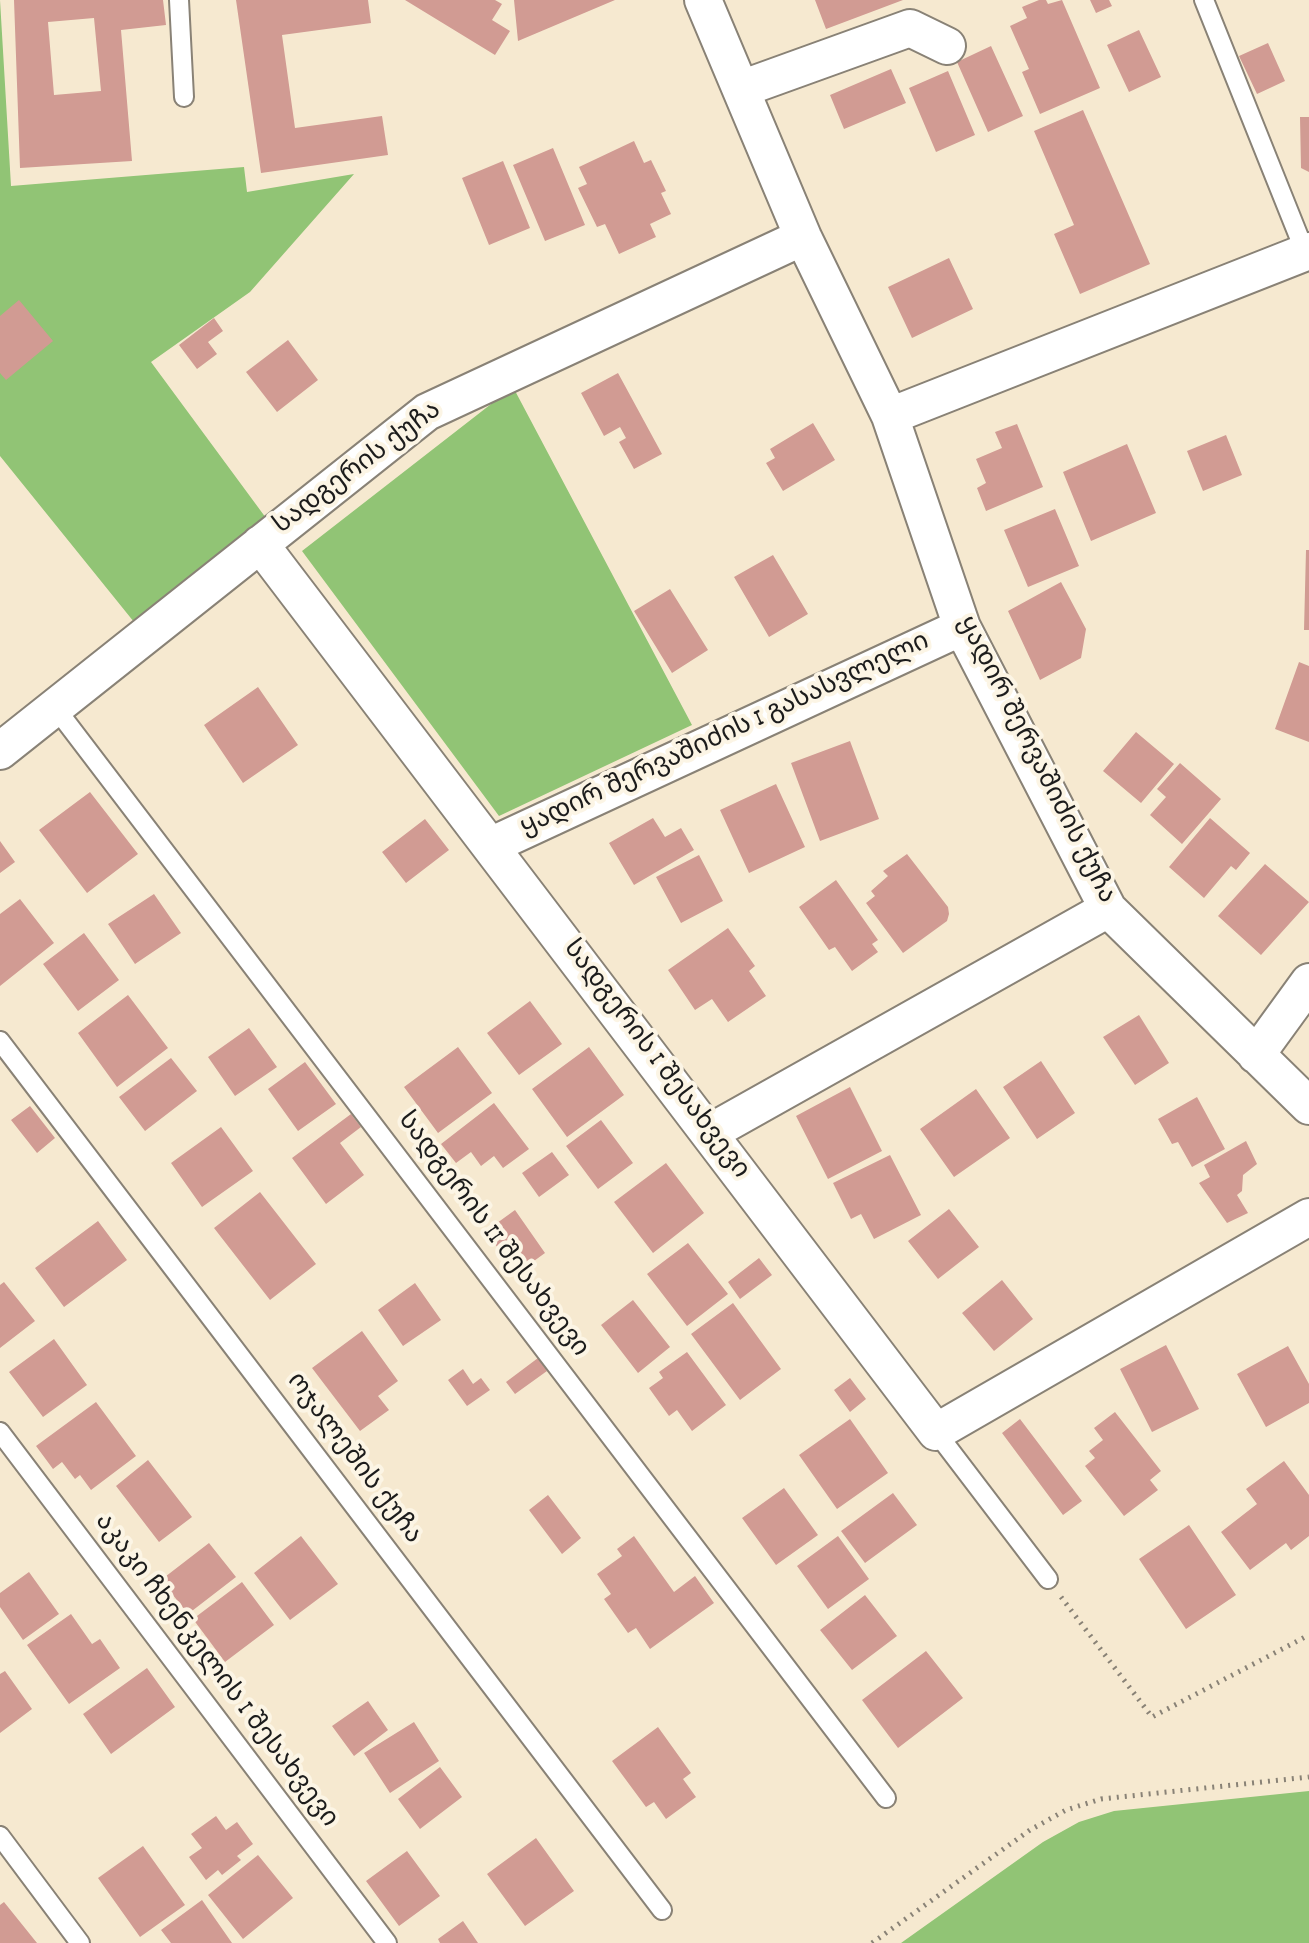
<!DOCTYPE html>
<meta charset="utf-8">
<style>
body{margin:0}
canvas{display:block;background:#f6e9d0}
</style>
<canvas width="1309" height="1943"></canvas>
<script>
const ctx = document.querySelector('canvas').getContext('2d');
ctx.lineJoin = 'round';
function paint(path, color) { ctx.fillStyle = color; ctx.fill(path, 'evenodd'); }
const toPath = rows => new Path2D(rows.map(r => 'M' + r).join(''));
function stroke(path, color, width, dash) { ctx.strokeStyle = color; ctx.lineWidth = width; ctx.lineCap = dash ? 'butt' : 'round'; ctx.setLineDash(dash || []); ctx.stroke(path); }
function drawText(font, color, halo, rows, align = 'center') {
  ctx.font = font + ' Dekko,"Noto Sans Georgian",sans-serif'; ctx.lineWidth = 8; ctx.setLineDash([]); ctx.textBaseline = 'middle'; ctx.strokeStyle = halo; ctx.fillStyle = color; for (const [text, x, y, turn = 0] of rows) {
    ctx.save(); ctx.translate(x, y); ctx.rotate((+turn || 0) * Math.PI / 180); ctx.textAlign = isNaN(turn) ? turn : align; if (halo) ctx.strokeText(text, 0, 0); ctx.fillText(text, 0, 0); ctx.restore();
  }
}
const green = toPath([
 [0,0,11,186,244,167,247,192,354,174,250,292,151,362,266,518,134,622,0,456],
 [513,387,692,725,499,816,302,551],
 [1309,1791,1309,1943,901,1943,1043,1842,1079,1822,1114,1811]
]);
const building = toPath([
 [14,0,163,0,166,25,121,30,132,161,20,168],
 [94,18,101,91,54,95,48,22],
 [236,0,368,0,371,23,282,35,295,128,382,116,388,155,261,173],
 [405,0,495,0,502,4,492,20,510,31,495,55],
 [514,0,615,0,518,41],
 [815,0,903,0,826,29],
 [1039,0,1046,0,1048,4,1062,0,1100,88,1040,114,1022,72,1029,69,1010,26,1027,18,1022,7],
 [1090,0,1109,0,1112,6,1096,13],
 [1139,30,1161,77,1129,92,1107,45],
 [1268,43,1285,81,1257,94,1239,56],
 [991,46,1023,116,988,132,957,62],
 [891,69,906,103,844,129,830,95],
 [948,71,975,135,936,152,909,88],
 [1083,110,1150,264,1080,294,1054,234,1074,225,1034,131],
 [1300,117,1309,117,1309,172,1301,168],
 [634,141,644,163,651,160,666,191,661,193,671,214,650,224,656,237,619,254,605,224,597,227,578,188,587,184,579,167],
 [553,148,585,225,545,241,513,165],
 [503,161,530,228,489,245,462,178],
 [949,258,973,309,912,338,888,287],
 [19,300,53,341,6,380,0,373,0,316],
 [214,318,223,331,208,342,217,354,197,369,179,345],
 [288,340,318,380,277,412,246,372],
 [618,373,662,454,634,469,619,442,626,438,620,427,604,436,581,393],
 [813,423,835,460,783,491,766,463,775,458,770,449],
 [1017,424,1043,487,986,511,977,488,986,483,976,459,1002,448,995,432],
 [1226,435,1242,475,1203,491,1187,451],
 [1127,444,1156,513,1091,541,1063,472],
 [1055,509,1079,566,1028,587,1004,530],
 [1306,550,1309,550,1309,630,1304,630],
 [773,555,808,614,769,637,734,577],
 [1061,582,1086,629,1081,658,1040,680,1008,611],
 [670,589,708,650,672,673,634,611],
 [1299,662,1309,666,1309,742,1275,729],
 [258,687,298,745,243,783,204,725],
 [1136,732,1174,764,1141,803,1103,771],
 [850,741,879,819,820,841,791,763],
 [1180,763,1221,799,1182,844,1150,815,1166,797,1157,789],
 [776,784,805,847,749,873,720,810],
 [90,792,138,854,87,893,39,830],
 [653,818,665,837,681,828,694,850,634,885,609,843],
 [1210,818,1250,853,1236,870,1231,866,1204,898,1169,867],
 [425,819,449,850,406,883,382,852],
 [0,841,15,862,0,873],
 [907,854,948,907,949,914,947,921,903,953,866,903,875,896,871,891,888,876,883,871],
 [699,855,723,901,681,923,656,877],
 [1265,864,1309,902,1261,955,1218,916],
 [836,880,878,940,872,944,878,952,852,971,835,947,829,950,799,907],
 [154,894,181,933,135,964,108,924],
 [20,899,54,943,0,986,0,914],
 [728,928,755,966,749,971,766,996,728,1022,712,999,695,1010,668,970],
 [84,933,119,980,78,1011,43,964],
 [128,995,168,1048,117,1087,78,1033],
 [530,1001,562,1044,519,1075,487,1033],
 [1139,1015,1169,1063,1135,1085,1103,1037],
 [249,1028,277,1067,235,1096,208,1057],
 [458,1047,492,1093,438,1133,404,1087],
 [589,1047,624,1095,567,1137,532,1089],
 [171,1058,197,1091,145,1131,119,1097],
 [1041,1061,1075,1113,1037,1139,1003,1087],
 [305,1062,336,1104,298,1131,268,1089],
 [850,1087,882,1151,828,1179,796,1116],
 [976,1089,1010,1138,954,1177,920,1129],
 [1197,1097,1225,1149,1192,1167,1178,1142,1172,1144,1158,1119],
 [494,1103,529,1149,503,1168,494,1156,481,1166,471,1152,456,1163,441,1144],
 [30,1106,55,1138,37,1153,11,1120],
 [351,1114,361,1127,340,1143,364,1175,326,1204,292,1158],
 [601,1120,633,1163,598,1189,566,1146],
 [221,1127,253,1171,202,1207,171,1163],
 [1246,1141,1257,1164,1243,1175,1242,1191,1237,1195,1248,1213,1227,1223,1199,1183,1210,1177,1204,1165],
 [552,1152,569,1175,539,1197,522,1173],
 [890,1155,921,1215,874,1239,861,1214,851,1219,833,1183],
 [666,1163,704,1213,653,1253,614,1202],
 [260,1192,316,1264,270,1300,214,1228],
 [949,1209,979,1247,938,1279,908,1241],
 [515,1210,545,1253,516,1274,486,1231],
 [98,1221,127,1260,64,1307,35,1268],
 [688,1243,728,1294,687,1326,647,1274],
 [759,1258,772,1275,740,1299,728,1282],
 [1002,1280,1033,1319,994,1351,962,1313],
 [4,1282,35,1321,0,1348,0,1285],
 [415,1283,441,1320,403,1346,378,1310],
 [633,1300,670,1347,638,1373,601,1325],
 [733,1303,781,1369,740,1400,691,1334],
 [362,1331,398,1381,378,1396,389,1410,360,1431,312,1368],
 [54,1339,87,1385,43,1417,9,1372],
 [1166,1345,1199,1409,1152,1432,1120,1369],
 [1288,1346,1309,1384,1309,1403,1266,1427,1237,1374],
 [687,1352,726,1405,692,1431,677,1410,669,1416,649,1388,663,1378,659,1372],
 [538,1358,547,1371,515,1394,506,1382],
 [463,1369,473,1384,481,1378,490,1390,467,1406,448,1380],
 [850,1378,866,1399,850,1412,834,1390],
 [96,1402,136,1456,91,1490,80,1475,75,1479,62,1462,53,1469,36,1446],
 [1115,1412,1161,1471,1150,1480,1158,1490,1124,1516,1085,1466,1095,1458,1089,1451,1103,1440,1094,1428],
 [850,1419,888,1473,837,1509,799,1455],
 [1020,1419,1082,1501,1063,1515,1002,1433],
 [148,1460,192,1517,159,1542,116,1486],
 [1284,1461,1309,1495,1309,1536,1291,1550,1286,1543,1250,1570,1221,1532,1257,1504,1246,1489],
 [784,1488,818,1535,776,1565,742,1518],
 [893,1493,917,1525,865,1563,841,1531],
 [548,1495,581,1538,562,1554,529,1510],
 [1189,1525,1236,1595,1186,1629,1139,1559],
 [301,1536,338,1584,290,1620,254,1573],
 [634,1536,674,1592,695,1576,714,1603,650,1649,636,1628,628,1633,604,1599,611,1594,597,1574,622,1556,617,1549],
 [838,1536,869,1579,828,1609,797,1566],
 [209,1543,236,1577,188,1614,161,1580],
 [29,1572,59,1614,23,1640,0,1607,0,1593],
 [242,1582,274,1625,225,1662,193,1619],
 [865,1595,897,1636,852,1670,820,1630],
 [71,1614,92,1644,100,1639,120,1668,69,1704,27,1645],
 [926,1651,963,1698,898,1748,862,1700],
 [147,1668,175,1707,111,1754,83,1714],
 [5,1671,32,1709,0,1733,0,1674],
 [368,1701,388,1730,354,1756,332,1726],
 [414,1722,439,1761,390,1793,364,1753],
 [658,1727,691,1773,683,1779,696,1797,666,1819,654,1802,646,1807,612,1761],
 [440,1767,462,1797,420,1829,398,1799],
 [216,1816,226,1830,237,1822,253,1844,237,1856,241,1860,222,1875,218,1870,206,1880,189,1857,202,1848,191,1834],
 [536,1838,574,1891,525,1926,487,1874],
 [143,1846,185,1905,140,1937,98,1878],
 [407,1851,440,1896,399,1926,366,1881],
 [258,1855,293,1898,243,1939,208,1895],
 [202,1900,232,1943,171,1943,161,1930],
 [4,1902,37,1943,0,1943,0,1905],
 [463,1921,478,1943,440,1943,438,1939]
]);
const path = toPath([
 [1061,1597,1152,1717,1309,1635],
 [872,1943,1030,1830,1066,1810,1101,1799,1309,1777]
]);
const lane = toPath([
 [179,0,184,97],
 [1204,0,1305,252],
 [54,706,886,1798],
 [0,1041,662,1910],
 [0,1432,387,1943],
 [936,1432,1048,1579],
 [0,1836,80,1943]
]);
const street = toPath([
 [703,0,803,237,890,416,962,627,1108,909,1309,1106],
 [741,89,910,28,947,46],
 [890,416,1309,251],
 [260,544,936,1432,1309,1217],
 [0,751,427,412,803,237],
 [490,846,962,627],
 [1256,1055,1309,982],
 [709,1133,1108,909]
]);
const streetNames = [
 ["სადგერის ქუჩა",359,470,-37],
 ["ყადირ შერვაშიძის I გასასვლელი",726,737,-25],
 ["ყადირ შერვაშიძის ქუჩა",1034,761,63],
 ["სადგერის I შესახვევი",654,1061,53],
 ["სადგერის II შესახვევი",491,1236,53],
 ["ოჯალეშის ქუჩა",352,1460,53],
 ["აკაკი ჩხენკელის I შესახვევი",214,1672,53]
];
paint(green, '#91c475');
paint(building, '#d19b93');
stroke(lane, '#898276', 22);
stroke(street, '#898276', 40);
stroke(path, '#898276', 5, [2, 6]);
stroke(lane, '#fff', 18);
stroke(street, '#fff', 36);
drawText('26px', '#1c1c1c', '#fcf5e5', streetNames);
</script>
